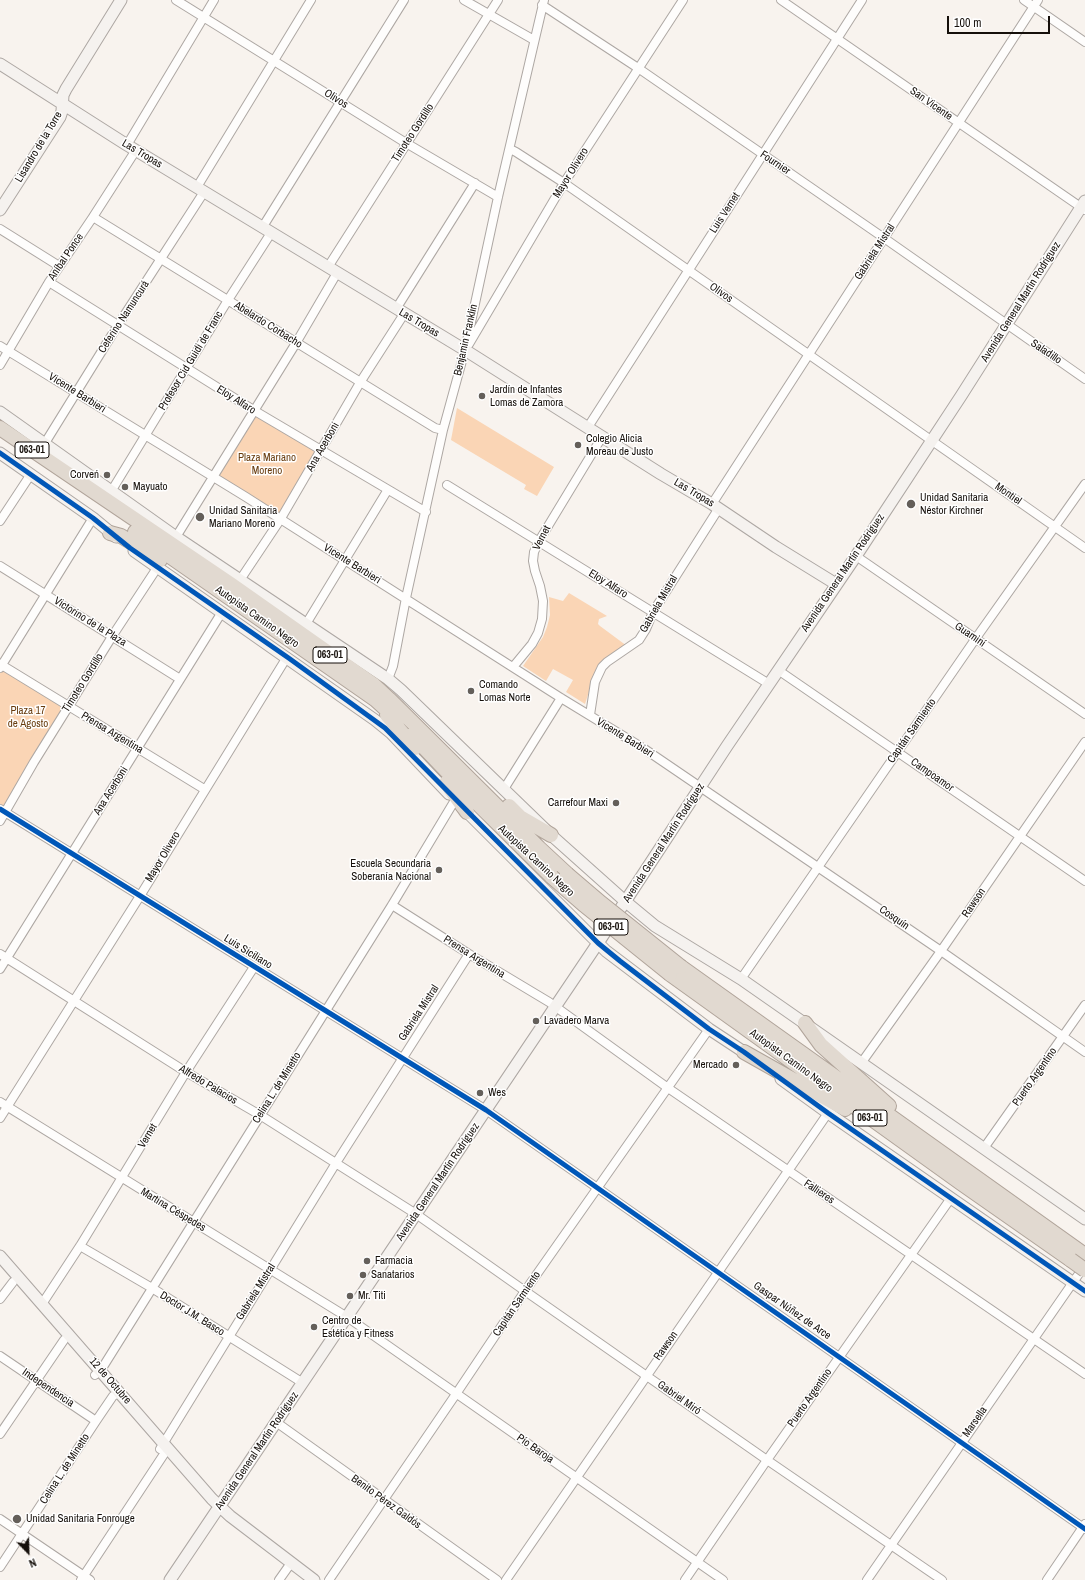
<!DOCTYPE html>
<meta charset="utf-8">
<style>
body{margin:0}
#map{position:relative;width:1085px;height:1580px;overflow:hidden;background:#f8f3ee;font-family:"Archivo Narrow",sans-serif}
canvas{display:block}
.north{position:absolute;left:8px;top:1532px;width:40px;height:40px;-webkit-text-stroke:3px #fff;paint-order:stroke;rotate:157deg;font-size:11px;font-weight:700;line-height:16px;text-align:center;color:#150f0a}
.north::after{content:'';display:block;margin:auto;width:14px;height:18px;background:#150f0a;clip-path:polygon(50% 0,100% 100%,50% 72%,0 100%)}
.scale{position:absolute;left:947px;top:16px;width:103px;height:18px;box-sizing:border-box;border:2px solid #150f0a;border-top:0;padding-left:5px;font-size:12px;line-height:14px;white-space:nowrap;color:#150f0a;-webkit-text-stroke:3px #fff;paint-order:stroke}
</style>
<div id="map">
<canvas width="1085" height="1580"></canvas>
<div class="north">N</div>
<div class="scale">100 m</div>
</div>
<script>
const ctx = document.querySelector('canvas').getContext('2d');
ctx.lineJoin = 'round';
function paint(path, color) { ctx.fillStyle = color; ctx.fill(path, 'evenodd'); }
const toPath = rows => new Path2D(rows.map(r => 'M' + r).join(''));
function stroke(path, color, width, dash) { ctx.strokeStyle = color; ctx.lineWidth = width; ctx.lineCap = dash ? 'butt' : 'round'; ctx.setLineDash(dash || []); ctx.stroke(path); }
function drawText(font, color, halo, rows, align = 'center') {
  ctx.font = font + ' "Archivo Narrow",sans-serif'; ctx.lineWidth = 3; ctx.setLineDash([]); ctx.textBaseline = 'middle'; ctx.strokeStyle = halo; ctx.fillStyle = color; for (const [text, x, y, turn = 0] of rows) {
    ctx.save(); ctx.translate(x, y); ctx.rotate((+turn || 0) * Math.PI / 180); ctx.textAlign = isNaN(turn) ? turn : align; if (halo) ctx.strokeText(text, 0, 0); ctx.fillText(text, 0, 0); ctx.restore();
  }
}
const green = toPath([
 [457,408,554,467,537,496,524,489,526,485,451,440],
 [255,411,321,451,281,517,212,477],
 [569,593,607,616,599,619,598,624,600,626,627,646,604,660,597,667,585,704,566,692,573,680,553,669,546,681,523,666,543,637,547,627,550,615,549,597,563,601],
 [0,668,68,707,5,812,0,809]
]);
const street = toPath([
 [176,0,406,143,498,197],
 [464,0,534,40],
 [781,0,1085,210],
 [1024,0,1085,42],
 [542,5,638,68,884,238,1085,379],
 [127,145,214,0],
 [510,149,516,152,564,183,1085,548],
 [197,187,311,0],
 [93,217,435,428,443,430],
 [262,228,404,0],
 [0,229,59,266],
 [328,267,498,0],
 [49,282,255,411,426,512],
 [396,309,475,183],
 [469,344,564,183,683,0],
 [0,346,246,497,561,698,643,748,941,951,1085,1052],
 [0,365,49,282,93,217,136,150],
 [588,427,862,0],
 [45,443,118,325,204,192],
 [447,485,769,684],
 [112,490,228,300,271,233],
 [712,504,1038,0],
 [0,521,31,474],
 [176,537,296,343,337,273],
 [856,556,1085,714],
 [0,566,180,679],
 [240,580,280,520,361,381,404,314],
 [306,624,387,491],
 [0,664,204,789],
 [513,667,532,644,538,633,542,619,543,601,540,586,535,571,533,561,534,552,539,541,602,437],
 [0,668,93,518],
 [778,670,1085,881],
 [388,679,393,666,406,598,443,430,465,350,498,197,544,0],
 [590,715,595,682,602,667,607,662,639,640,646,629,653,612,719,508],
 [504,789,561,698],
 [0,809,486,1110,1085,1529],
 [0,821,34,762,113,635,157,568],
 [392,905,469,954,549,1002,668,1088,789,1171,1085,1374],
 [0,954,186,1072,260,1115,416,1214,525,1291,767,1460,942,1580],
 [0,969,222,612],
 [741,979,976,638,1085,484],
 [862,1062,941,951,1085,742],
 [0,1102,347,1317,723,1580],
 [0,1118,140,896,287,657],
 [984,1148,1085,1005],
 [80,1246,152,1288,303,1383],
 [0,1299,13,1282],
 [42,1304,80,1246,186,1072,254,967],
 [0,1356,96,1421],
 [95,1375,101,1370,392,905,455,800],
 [276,1422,497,1580],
 [0,1434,64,1340],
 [160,1449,336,1163,469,954],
 [0,1519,90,1580],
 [0,1567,96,1421,113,1396,120,1392],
 [81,1580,168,1448],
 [279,1580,291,1563],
 [329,1580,456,1394,525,1291,709,1029],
 [506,1580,828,1113],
 [685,1580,767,1460,951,1198],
 [867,1580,1085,1265],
 [1047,1580,1085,1524]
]);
const secondary = toPath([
 [0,64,127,145,465,350,661,474,712,504,776,547,836,584],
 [0,210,60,117,62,111,63,95,66,89,121,0],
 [0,412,176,537,388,679,401,690,551,835,626,902,655,926,741,979,1085,1219],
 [0,453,93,518,116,537],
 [134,551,375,720,391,733,449,794],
 [461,806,606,951,709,1029,750,1056],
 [781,1079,828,1113,1085,1291],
 [0,1256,212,1499,230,1516,314,1580],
 [170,1580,598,943,727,746,856,556,961,396,1085,201]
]);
const highway = toPath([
 [0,428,232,585,374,685,389,699,539,848,567,874],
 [135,532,376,700,398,720],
 [110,533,121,536,160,560],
 [387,715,415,748],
 [412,735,480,806,552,877],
 [446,783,467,812],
 [509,806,520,817,551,835],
 [681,967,1085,1255],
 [670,974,961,1183,1071,1260],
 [805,1023,821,1045,889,1106],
 [744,1052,845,1109]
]);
const highwayBridge = toPath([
 [567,874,601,903,681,967],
 [552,877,583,904,670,974],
 [1071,1260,1085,1270]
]);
const cycleway = toPath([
 [0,453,93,518,130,548,290,659,385,728,598,943,620,961,709,1029,744,1052,828,1113,1085,1291],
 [0,809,486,1110,1085,1529]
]);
const markers = [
 [482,396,4,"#645f5a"],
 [578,445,4,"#645f5a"],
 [107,475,4,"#645f5a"],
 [125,487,4,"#645f5a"],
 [911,504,5,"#645f5a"],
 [200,517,5,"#645f5a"],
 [471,691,4,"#645f5a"],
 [616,803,4,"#645f5a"],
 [439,870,4,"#645f5a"],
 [536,1021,4,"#645f5a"],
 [736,1065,4,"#645f5a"],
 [480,1093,4,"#645f5a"],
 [367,1261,4,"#645f5a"],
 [363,1275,4,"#645f5a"],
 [350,1296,4,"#645f5a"],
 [314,1327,4,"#645f5a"],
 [17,1519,5,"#645f5a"]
];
const shields = [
 [32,450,34],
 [330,655,34],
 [611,927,34],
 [870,1118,34]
];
const shieldNames = [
 ["063-01",32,450],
 ["063-01",330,655],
 ["063-01",611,927],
 ["063-01",870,1118]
];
const streetNames = [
 ["Olivos",336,99,32],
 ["San Vicente",931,104,35],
 ["Timoteo Gordillo",413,133,-57],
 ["Lisandro de la Torre",39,147,-59],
 ["Las Tropas",142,154,31],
 ["Fournier",775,163,34],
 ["Mayor Olivero",571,173,-58],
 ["Luis Vernet",725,213,-57],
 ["Gabriela Mistral",875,252,-57],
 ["Aníbal Ponce",66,257,-56],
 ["Olivos",721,293,35],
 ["Avenida General Martín Rodríguez",1021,302,-58],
 ["Ceferino Namuncurá",124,317,-57],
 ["Las Tropas",419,323,31],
 ["Abelardo Corbacho",268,325,32],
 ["Benjamin Franklin",466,340,-77],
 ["Saladillo",1046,352,34],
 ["Profesor Cid Guidi de Franc",191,361,-59],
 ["Vicente Barbieri",77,393,32],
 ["Eloy Alfaro",236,400,32],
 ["Ana Acerboni",323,447,-60],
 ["Las Tropas",694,493,31],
 ["Montiel",1008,494,35],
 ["Vernet",542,538,-63],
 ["Vicente Barbieri",352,564,32],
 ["Avenida General Martín Rodríguez",843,573,-56],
 ["Eloy Alfaro",608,584,32],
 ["Gabriela Mistral",659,604,-60],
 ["Autopista Camino Negro",257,617,35],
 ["Victorino de la Plaza",90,622,32],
 ["Guaminí",970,635,34],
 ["Timoteo Gordillo",83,683,-58],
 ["Capitán Sarmiento",912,731,-55],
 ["Prensa Argentina",112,733,31],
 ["Vicente Barbieri",625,738,32],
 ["Campoamor",932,775,35],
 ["Ana Acerboni",111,791,-58],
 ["Avenida General Martín Rodríguez",664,843,-57],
 ["Mayor Olivero",163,857,-59],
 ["Autopista Camino Negro",536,861,43],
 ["Rawson",974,903,-56],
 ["Cosquín",894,918,34],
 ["Luis Siciliano",248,952,32],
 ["Prensa Argentina",474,957,32],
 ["Gabriela Mistral",419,1013,-57],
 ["Autopista Camino Negro",791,1061,36],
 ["Puerto Argentino",1035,1077,-55],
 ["Alfredo Palacios",208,1085,31],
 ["Celina L. de Minetto",277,1088,-58],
 ["Vernet",148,1136,-59],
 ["Avenida General Martín Rodríguez",438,1182,-56],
 ["Fallieres",819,1192,34],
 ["Martina Céspedes",173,1210,31],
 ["Gabriela Mistral",256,1292,-58],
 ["Capitán Sarmiento",517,1304,-56],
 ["Gaspar Núñez de Arce",792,1311,35],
 ["Doctor J.M. Basco",192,1314,32],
 ["Rawson",666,1346,-55],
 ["12 de Octubre",110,1381,49],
 ["Independencia",48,1388,34],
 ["Gabriel Miró",679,1398,35],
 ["Puerto Argentino",810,1398,-55],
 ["Marsella",975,1422,-55],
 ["Pío Baroja",535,1449,35],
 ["Avenida General Martín Rodríguez",257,1451,-56],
 ["Celina L. de Minetto",65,1469,-57],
 ["Benito Pérez Galdós",386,1502,36]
];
const poiNames = [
 ["Jardín de Infantes",490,390],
 ["Lomas de Zamora",490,403],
 ["Colegio Alicia",586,439],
 ["Moreau de Justo",586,452],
 ["Corveń",99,475,"right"],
 ["Mayuato",133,487],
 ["Unidad Sanitaria",920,498],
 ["Néstor Kirchner",920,511],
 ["Unidad Sanitaria",209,511],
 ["Mariano Moreno",209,524],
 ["Comando",479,685],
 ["Lomas Norte",479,698],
 ["Carrefour Maxi",608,803,"right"],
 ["Escuela Secundaria",431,864,"right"],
 ["Soberanía Nacional",431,877,"right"],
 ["Lavadero Marva",544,1021],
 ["Mercado",728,1065,"right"],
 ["Wes",488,1093],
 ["Farmacia",375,1261],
 ["Sanatarios",371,1275],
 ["Mr. Titi",358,1296],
 ["Centro de",322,1321],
 ["Estética y Fitness",322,1334],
 ["Unidad Sanitaria Fonrouge",26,1519]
];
const parkNames = [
 ["Plaza Mariano",267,458],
 ["Moreno",267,471],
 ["Plaza 17",28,711],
 ["de Agosto",28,724]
];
paint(green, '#fad5b5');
stroke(street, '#ada7a3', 10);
stroke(secondary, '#ada7a3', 13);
stroke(highway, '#b0a49a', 16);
stroke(street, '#fefdfc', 8);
stroke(secondary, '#f5f2ef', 11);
stroke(highway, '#e1d9d0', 14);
stroke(highwayBridge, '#b0a49a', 16, []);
stroke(highwayBridge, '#e1d9d0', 14);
stroke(cycleway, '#0057b8', 5);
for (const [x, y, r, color] of markers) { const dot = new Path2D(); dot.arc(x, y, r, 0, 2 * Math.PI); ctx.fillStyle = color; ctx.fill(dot); stroke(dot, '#fff', 1.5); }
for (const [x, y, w] of shields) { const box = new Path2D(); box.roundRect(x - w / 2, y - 8, w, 16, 3); ctx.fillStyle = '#fff'; ctx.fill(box); stroke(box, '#150f0a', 1); }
drawText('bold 10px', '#150f0a', null, shieldNames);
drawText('11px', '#150f0a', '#fff', streetNames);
drawText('11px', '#150f0a', '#fff', poiNames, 'left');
drawText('11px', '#673b0d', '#fff', parkNames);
</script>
